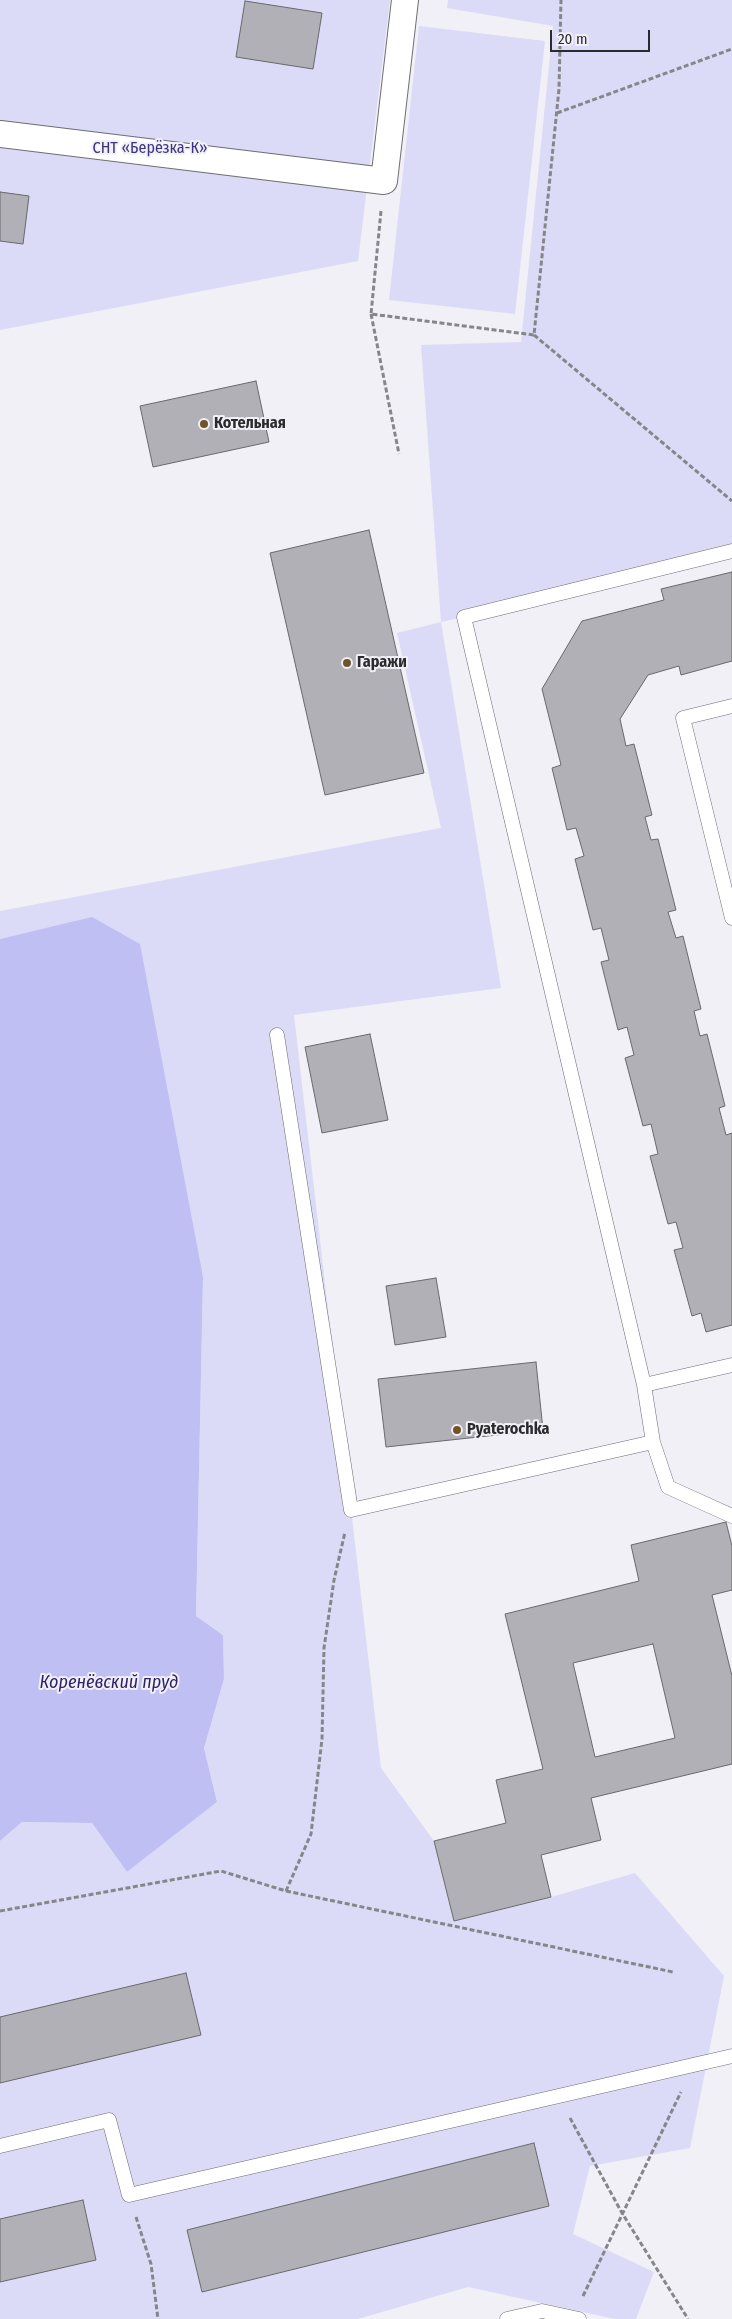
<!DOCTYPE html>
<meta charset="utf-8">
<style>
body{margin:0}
#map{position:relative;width:732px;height:2319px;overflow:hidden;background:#f0f0f6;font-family:"Fira Sans Condensed",sans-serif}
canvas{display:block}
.scale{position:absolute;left:550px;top:30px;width:100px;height:22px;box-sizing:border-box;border:2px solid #2b2b2d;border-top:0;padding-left:6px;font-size:15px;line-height:18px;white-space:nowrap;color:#2b2b2d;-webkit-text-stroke:4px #f0f0f6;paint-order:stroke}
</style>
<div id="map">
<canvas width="732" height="2319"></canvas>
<div class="scale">20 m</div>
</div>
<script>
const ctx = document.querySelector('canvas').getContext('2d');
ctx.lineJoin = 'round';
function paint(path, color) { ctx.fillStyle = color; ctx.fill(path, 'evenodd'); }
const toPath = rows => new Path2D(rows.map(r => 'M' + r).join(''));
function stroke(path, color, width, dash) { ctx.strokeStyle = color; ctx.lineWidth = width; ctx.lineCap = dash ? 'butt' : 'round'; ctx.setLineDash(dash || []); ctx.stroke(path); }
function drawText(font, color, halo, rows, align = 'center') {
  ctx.font = font + ' "Fira Sans Condensed",sans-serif'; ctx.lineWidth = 4; ctx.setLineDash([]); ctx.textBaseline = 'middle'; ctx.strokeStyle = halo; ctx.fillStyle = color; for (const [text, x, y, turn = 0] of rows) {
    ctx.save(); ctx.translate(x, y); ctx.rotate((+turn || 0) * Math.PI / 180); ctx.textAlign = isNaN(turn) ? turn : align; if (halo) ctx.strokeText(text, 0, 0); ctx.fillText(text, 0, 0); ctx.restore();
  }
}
const green = toPath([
 [0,0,390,0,358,261,0,330],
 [448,0,732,0,732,557,441,622,501,988,294,1015,381,1768,434,1841,454,1921,551,1897,635,1873,724,1976,690,2148,590,2166,573,2234,654,2272,636,2319,615,2319,468,2287,358,2319,0,2319,0,2282,96,2260,82,2200,0,2219,0,2083,201,2035,186,1973,0,2017,0,1841,22,1822,92,1823,127,1872,217,1802,204,1748,224,1679,223,1635,196,1616,203,1277,92,918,0,939,0,911,441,828,397,633,441,622,421,345,521,342,553,26,447,8],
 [534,2143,549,2206,202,2292,187,2230],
 [419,26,545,41,515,314,389,300]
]);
const water = toPath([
 [92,917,140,944,203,1277,196,1616,223,1635,224,1679,204,1748,217,1802,127,1872,92,1823,22,1822,0,1841,0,939]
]);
const building = toPath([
 [245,1,322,13,313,69,236,57,245,1],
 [0,192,29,196,23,244,0,241,0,192],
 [256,381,269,442,153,467,140,406,256,381],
 [369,530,424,773,325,795,270,553,369,530],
 [732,572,732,661,681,675,679,666,648,675,620,719,626,746,634,744,652,815,645,817,651,840,658,839,676,910,668,912,676,938,683,936,701,1009,694,1011,700,1036,707,1034,725,1106,719,1108,726,1135,732,1133,732,1325,706,1332,701,1313,692,1316,674,1250,683,1248,676,1222,668,1224,650,1156,658,1154,651,1124,643,1126,625,1058,634,1055,627,1027,618,1030,601,962,609,960,601,928,593,930,575,859,584,856,576,828,567,830,552,768,561,765,542,689,582,621,664,600,661,589,732,572],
 [370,1034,388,1120,322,1133,305,1047,370,1034],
 [436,1278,446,1337,395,1345,386,1286,436,1278],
 [536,1362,543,1430,386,1447,378,1379,536,1362],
 [726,1522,732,1546,732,1590,712,1595,732,1676,732,1764,591,1798,601,1840,541,1855,551,1897,454,1921,434,1841,506,1823,496,1780,543,1769,505,1614,639,1581,631,1545,726,1522],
 [653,1644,675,1738,595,1757,573,1663,653,1644],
 [186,1973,201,2035,0,2083,0,2017,186,1973],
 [534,2143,549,2206,202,2292,187,2230,534,2143],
 [83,2200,96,2260,0,2282,0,2219,83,2200]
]);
const path = toPath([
 [557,113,732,49],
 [381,211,371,314,534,335,559,89,561,0],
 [371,314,399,454],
 [534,335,732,501],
 [286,1891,673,1972],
 [0,1911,221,1871,286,1891,311,1834,322,1739,324,1648,334,1580,345,1532],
 [570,2118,622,2213,688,2319],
 [136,2217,151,2264,158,2319],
 [583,2296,681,2092]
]);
const lane = toPath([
 [732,551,464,617,644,1385,653,1442,668,1487,732,1516],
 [732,706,683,718,732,918],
 [277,1035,351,1510,653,1442],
 [644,1385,732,1365],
 [0,2146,109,2120,129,2195,732,2056],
 [507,2319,542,2311,579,2319]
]);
const street = toPath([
 [0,134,384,181,405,0]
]);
const markers = [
 [204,424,5,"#715327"],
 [347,663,5,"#715327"],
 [457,1430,5,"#715327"]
];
const parkNames = [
 ["СНТ «Берёзка-К»",150,149]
];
const poiNames = [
 ["Котельная",214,424],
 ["Гаражи",357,663],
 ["Pyaterochka",467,1430]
];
const waterNames = [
 ["Коренёвский пруд",109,1683]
];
paint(green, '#dbdbf7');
paint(water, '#bfbff4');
paint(building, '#b0b0b6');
stroke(building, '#68686d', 1);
stroke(lane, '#6d6d73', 15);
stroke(street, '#6d6d73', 28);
stroke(path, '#86868a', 3, [5, 2.5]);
stroke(lane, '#fff', 14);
stroke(street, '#fff', 26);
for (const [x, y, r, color] of markers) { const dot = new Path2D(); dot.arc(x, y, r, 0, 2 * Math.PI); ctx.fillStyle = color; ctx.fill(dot); stroke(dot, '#f0f0f6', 2); }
drawText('16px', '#3d337f', '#f0f0f6', parkNames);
drawText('bold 16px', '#2b2b2d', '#f0f0f6', poiNames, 'left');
drawText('italic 18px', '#2e206b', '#f0f0f6', waterNames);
</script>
